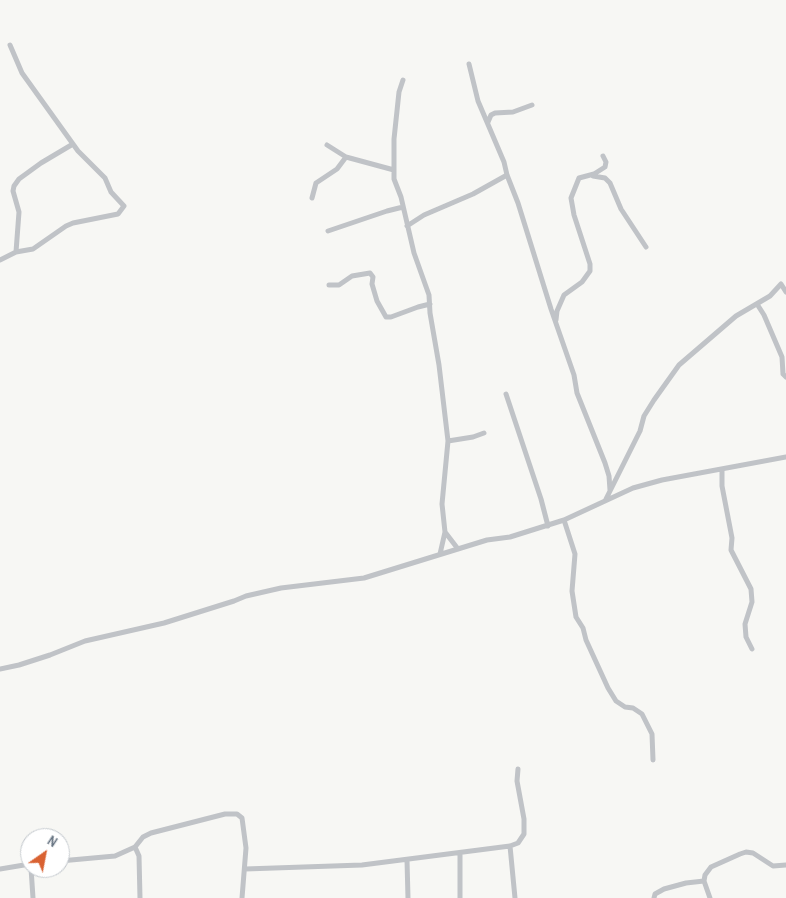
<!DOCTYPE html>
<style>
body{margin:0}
#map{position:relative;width:786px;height:898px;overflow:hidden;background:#f7f7f4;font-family:"Archivo Narrow",sans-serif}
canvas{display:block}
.north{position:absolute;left:20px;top:828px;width:50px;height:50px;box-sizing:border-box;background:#fff;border:1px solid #c3c8cd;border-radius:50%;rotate:33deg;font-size:14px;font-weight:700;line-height:20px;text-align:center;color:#687583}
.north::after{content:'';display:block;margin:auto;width:18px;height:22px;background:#d96232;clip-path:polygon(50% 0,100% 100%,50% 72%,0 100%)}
</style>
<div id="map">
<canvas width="786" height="898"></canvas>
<div class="north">N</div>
</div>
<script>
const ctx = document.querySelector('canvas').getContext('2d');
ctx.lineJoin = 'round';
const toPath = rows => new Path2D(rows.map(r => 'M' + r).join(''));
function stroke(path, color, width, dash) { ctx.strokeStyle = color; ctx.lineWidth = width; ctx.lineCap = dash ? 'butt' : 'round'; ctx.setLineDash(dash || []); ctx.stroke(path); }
const street = toPath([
 [10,45,22,73,78,151,105,178,111,192,124,206,118,214,73,223,66,226,33,249,16,252],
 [469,64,478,101,504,162,507,175,518,203,551,309,574,375,577,393,605,463,609,476,610,490],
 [403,80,399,92,394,139,394,179,401,197,414,253,429,295,430,313,439,365,448,441,442,504,445,532,440,554],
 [488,122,491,115,495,113,513,112,532,105],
 [327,145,346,157,394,170],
 [593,176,605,178,610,183,621,209,646,247],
 [312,198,316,183,337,169,346,157],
 [407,226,424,215,473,194,507,175],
 [328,231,387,211,403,207],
 [0,260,16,252,19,212,13,191,14,186,19,179,41,163,73,144],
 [329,285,339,285,352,276,370,273,373,277,372,284,377,301,386,317,391,317,418,307,430,304],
 [757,304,764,315,782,357,783,374,786,377],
 [556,320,557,311,564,295,582,282,590,271,590,264,574,215,571,198,579,178,594,174,605,167,606,162,603,156],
 [506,394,541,499,548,526],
 [448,441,473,437,484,433],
 [722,470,722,486,732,538,731,550,751,589,752,602,745,624,746,637,752,649],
 [606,499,640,431,644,416,654,400,679,365,736,316,770,296,781,284,786,292],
 [564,520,575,554,572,591,576,617,583,628,586,640,608,688,616,701,625,707,633,708,642,714,652,734,653,760],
 [445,532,458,549],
 [0,669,19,665,50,655,85,641,164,623,234,601,246,596,281,588,364,578,487,540,510,537,564,520,633,488,662,480,786,457],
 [510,846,515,898],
 [135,847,139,856,140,898],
 [460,854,460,898],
 [407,860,408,898],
 [60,861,115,856,135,847,143,837,151,833,225,814,237,814,242,818,246,848,242,898],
 [31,868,33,898],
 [0,869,30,864],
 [245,869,362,865,510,846,518,843,524,834,524,819,517,781,518,769],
 [654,898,655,894,664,889,686,883,704,881],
 [710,898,704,881,705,875,711,867,740,854,746,852,753,853,773,866,786,865]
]);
stroke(street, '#c0c3c7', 5);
</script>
